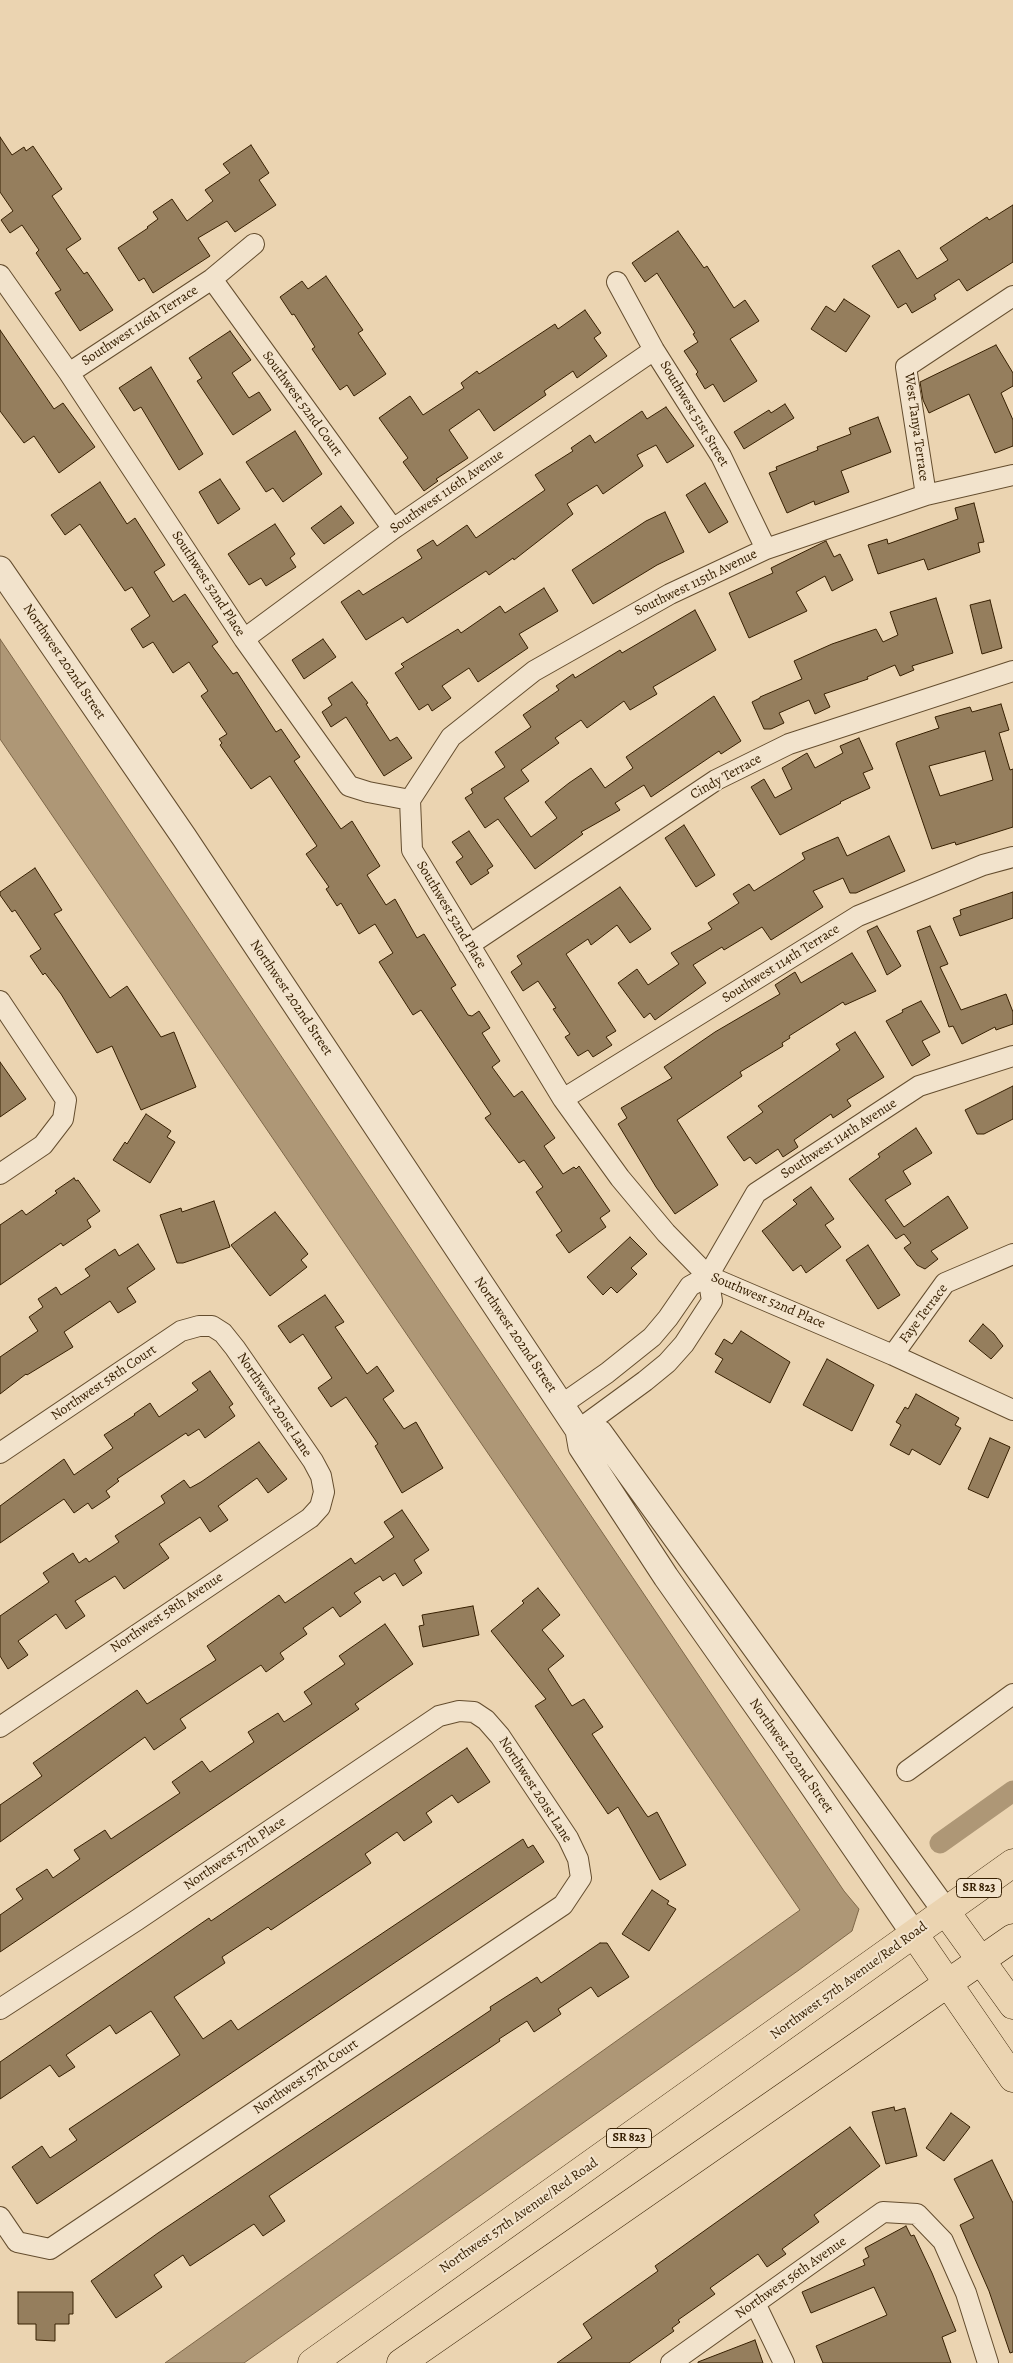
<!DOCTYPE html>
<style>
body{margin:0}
canvas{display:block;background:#ebd4b1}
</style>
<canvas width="1013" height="2363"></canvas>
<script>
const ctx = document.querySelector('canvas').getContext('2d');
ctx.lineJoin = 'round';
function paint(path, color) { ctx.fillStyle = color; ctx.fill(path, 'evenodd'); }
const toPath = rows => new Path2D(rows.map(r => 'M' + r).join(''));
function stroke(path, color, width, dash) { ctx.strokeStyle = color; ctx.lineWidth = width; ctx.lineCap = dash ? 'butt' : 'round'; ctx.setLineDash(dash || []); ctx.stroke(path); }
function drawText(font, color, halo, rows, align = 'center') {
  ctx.font = font + ' Alegreya,serif'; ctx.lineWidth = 4; ctx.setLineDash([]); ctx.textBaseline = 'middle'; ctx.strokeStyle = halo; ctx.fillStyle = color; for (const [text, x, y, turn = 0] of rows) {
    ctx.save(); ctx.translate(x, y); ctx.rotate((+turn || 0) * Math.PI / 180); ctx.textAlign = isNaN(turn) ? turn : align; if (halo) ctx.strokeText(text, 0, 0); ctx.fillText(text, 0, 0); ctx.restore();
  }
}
const water = toPath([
 [0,639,844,1891,859,1909,852,1931,799,1970,244,2363,165,2363,800,1910,0,739,0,639]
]);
const canal = toPath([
 [940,1843,1013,1791]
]);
const building = toPath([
 [0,137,12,155,24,147,26,151,33,146,62,189,52,196,81,239,66,249,84,274,87,272,113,310,80,331,55,293,61,290,36,253,39,250,22,225,10,233,1,220,13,211,0,192,0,137],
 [251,145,269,173,259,180,276,205,235,232,227,221,198,238,210,256,153,293,144,278,139,281,118,248,148,228,147,227,158,219,153,212,172,199,187,221,213,201,205,190,230,173,223,164,251,145],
 [1013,205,1013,262,967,291,959,279,934,295,936,299,912,313,906,303,898,308,872,266,899,250,917,279,948,260,940,248,987,217,989,220,1013,205],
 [678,231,704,268,707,266,734,308,745,300,759,321,730,339,757,381,724,402,713,384,705,389,696,374,698,372,684,351,698,342,693,334,695,333,657,273,645,282,632,263,678,231],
 [326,276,363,330,358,333,386,374,354,396,347,385,340,390,312,349,315,347,294,314,292,315,280,297,302,281,308,289,326,276],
 [844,299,870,316,846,352,811,329,826,306,835,312,844,299],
 [585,310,601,333,594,338,607,356,577,378,573,371,544,391,546,395,494,431,479,409,449,430,468,458,436,479,438,481,424,491,403,462,408,458,379,418,410,396,423,415,464,388,461,383,477,371,479,374,555,324,558,329,585,310],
 [0,330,54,409,63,403,95,447,59,473,34,436,24,443,0,411,0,330],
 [230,331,251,360,232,373,249,398,259,392,271,410,233,435,197,381,202,378,189,358,230,331],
 [996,345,1013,373,1013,386,1001,393,1013,420,1013,446,995,453,969,394,929,413,923,400,920,382,996,345],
 [151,367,203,454,179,470,141,407,134,411,119,388,151,367],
 [785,404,794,418,744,449,734,432,769,410,771,413,785,404],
 [666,407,694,446,667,463,656,445,637,455,643,466,603,494,597,485,567,504,573,514,514,560,513,558,489,575,486,571,407,623,403,617,366,640,341,602,359,590,363,595,422,558,417,550,433,540,437,546,467,525,476,538,545,490,535,475,573,451,571,448,590,435,595,443,642,411,647,419,666,407],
 [878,417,891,452,841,471,849,492,815,505,814,501,787,513,769,473,777,470,776,467,818,450,817,447,851,434,849,428,878,417],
 [295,431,322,474,283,502,273,488,266,492,246,462,295,431],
 [220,479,240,509,218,524,199,492,220,479],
 [100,482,127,524,135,518,165,565,154,572,173,602,185,594,218,642,212,646,233,674,237,672,276,732,281,729,300,757,294,761,341,829,352,821,380,866,367,875,386,905,395,899,417,938,424,934,456,985,451,988,468,1015,472,1016,479,1011,490,1028,482,1033,500,1061,492,1067,514,1097,522,1091,555,1138,544,1146,563,1174,574,1167,576,1169,579,1166,610,1211,600,1218,606,1227,569,1253,556,1235,562,1231,536,1192,543,1187,524,1160,519,1163,485,1118,491,1114,421,1010,413,1015,379,962,393,953,375,924,359,934,341,903,337,906,326,889,329,887,306,854,317,846,270,776,251,789,220,745,222,743,219,739,227,734,201,696,208,691,189,662,173,673,153,642,143,648,131,629,150,616,132,587,125,591,80,524,65,535,51,515,100,482],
 [705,483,728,522,709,533,686,495,705,483],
 [974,503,984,542,978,543,980,552,928,570,924,559,878,574,868,545,887,539,888,544,958,519,955,508,974,503],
 [341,506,354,523,324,544,311,528,341,506],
 [665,512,684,552,657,565,593,604,572,570,646,521,665,512],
 [275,524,295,554,290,558,296,567,266,586,261,578,249,585,228,554,275,524],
 [826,541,834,557,840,554,853,580,832,591,825,576,796,592,807,611,749,638,729,593,773,573,771,568,826,541],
 [544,588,558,611,519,634,528,648,478,682,469,668,442,686,451,698,432,711,428,704,419,710,395,673,404,667,401,664,458,629,461,633,500,606,505,613,544,588],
 [936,598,953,653,912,666,914,670,900,676,895,665,867,677,868,679,824,694,830,707,815,714,809,700,779,713,784,723,771,729,764,729,752,702,760,698,760,697,802,679,794,661,832,644,876,629,883,642,898,635,890,612,936,598],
 [990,600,1002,648,982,654,970,605,990,600],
 [695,610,716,650,653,687,657,694,630,710,624,701,587,728,581,720,555,738,559,743,521,770,529,781,504,798,531,837,557,818,545,802,569,783,591,768,605,788,633,768,626,757,714,696,741,741,721,754,719,751,651,797,644,785,615,803,620,810,581,832,583,834,535,869,498,819,485,828,465,798,473,793,471,789,505,767,495,752,531,727,523,715,559,690,556,686,573,674,575,678,620,650,622,653,695,610],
 [323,639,336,657,304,679,292,660,323,639],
 [352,682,368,703,366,704,390,741,397,737,412,758,384,776,346,717,331,727,322,712,332,705,328,698,352,682],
 [1001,704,1009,730,999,733,1010,770,1013,769,1013,827,956,845,955,842,932,849,896,744,897,742,939,728,935,717,970,707,972,712,1001,704],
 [985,751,993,780,940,796,929,766,985,751],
 [859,738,873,769,863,773,870,788,840,802,841,803,780,835,751,787,764,779,775,798,792,789,782,768,807,753,815,768,843,753,840,746,859,738],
 [684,825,715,875,696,887,665,838,684,825],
 [469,831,493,866,487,870,489,873,471,885,456,862,463,857,452,842,469,831],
 [889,836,905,871,856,893,850,893,843,878,813,891,823,907,771,940,762,927,724,950,722,947,693,965,706,983,655,1020,650,1013,644,1018,618,983,637,969,648,985,679,964,671,953,712,929,708,923,739,903,733,894,749,884,754,891,805,859,802,853,838,837,847,856,889,836],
 [35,868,62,910,54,914,110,998,127,986,161,1037,174,1032,196,1087,141,1110,112,1046,97,1053,61,994,45,973,43,975,30,956,41,949,15,910,12,912,0,895,0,892,35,868],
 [620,887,651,929,630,943,617,925,591,945,588,939,566,954,616,1031,606,1037,612,1045,593,1057,588,1050,578,1056,565,1037,570,1034,553,1009,556,1008,538,981,523,991,511,972,522,964,517,956,620,887],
 [1013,892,1013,918,960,936,953,918,961,915,960,910,1013,892],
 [877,926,901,966,887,975,867,931,877,926],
 [930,926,948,964,940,967,961,1010,1006,994,1013,1012,1013,1024,996,1030,995,1027,962,1044,953,1026,949,1027,917,931,930,926],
 [852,953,876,991,845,1005,843,1002,789,1036,790,1038,782,1043,783,1046,740,1072,742,1076,677,1120,718,1185,675,1214,656,1187,618,1124,627,1118,621,1108,672,1078,664,1067,715,1032,780,994,775,985,795,972,801,983,852,953],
 [921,1001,940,1032,922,1041,930,1055,912,1066,886,1021,903,1012,902,1010,921,1001],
 [855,1032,884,1077,847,1100,851,1106,833,1118,831,1114,794,1140,798,1147,783,1157,778,1149,756,1164,750,1157,744,1161,727,1137,763,1112,758,1106,840,1050,836,1044,855,1032],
 [0,1062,26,1099,0,1117,0,1062],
 [1013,1086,1013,1119,984,1134,977,1134,965,1110,1013,1086],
 [146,1114,171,1131,167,1137,175,1142,150,1183,113,1160,125,1142,127,1144,146,1114],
 [916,1128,932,1153,903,1171,911,1184,885,1200,904,1227,948,1196,968,1228,931,1251,938,1259,925,1269,917,1265,904,1248,911,1243,904,1234,896,1239,849,1179,880,1157,878,1154,916,1128],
 [74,1178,76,1181,78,1180,100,1211,87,1220,91,1227,63,1246,61,1243,0,1285,0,1225,22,1210,26,1215,57,1193,55,1191,74,1178],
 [811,1187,834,1219,825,1225,841,1247,806,1273,801,1265,793,1271,762,1231,797,1204,793,1200,811,1187],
 [214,1201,230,1247,183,1263,177,1263,160,1215,181,1208,182,1212,214,1201],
 [275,1212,308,1254,301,1260,307,1267,270,1296,231,1245,275,1212],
 [630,1237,647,1254,631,1268,637,1274,617,1293,611,1287,603,1295,587,1277,630,1237],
 [138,1244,155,1269,127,1288,136,1302,118,1313,110,1301,64,1332,73,1347,27,1375,26,1374,0,1394,0,1357,38,1331,29,1317,43,1307,38,1299,56,1287,61,1295,90,1276,85,1269,115,1249,119,1256,138,1244],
 [868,1245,900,1295,878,1309,846,1260,868,1245],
 [325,1295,344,1322,335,1327,367,1374,377,1366,394,1391,383,1399,404,1429,416,1422,443,1468,402,1493,375,1446,378,1444,346,1397,331,1407,318,1388,332,1378,303,1334,290,1343,278,1326,325,1295],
 [983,1324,994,1334,1003,1346,991,1359,969,1341,983,1324],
 [741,1331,790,1362,770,1403,715,1372,723,1359,715,1354,724,1339,732,1344,741,1331],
 [827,1359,874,1385,852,1431,803,1405,827,1359],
 [210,1371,233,1404,229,1407,235,1416,205,1438,199,1429,188,1436,186,1433,117,1479,119,1481,106,1491,110,1497,92,1509,88,1503,74,1513,64,1499,0,1543,0,1506,64,1459,74,1475,113,1448,104,1435,135,1415,134,1414,150,1403,159,1417,198,1390,192,1383,210,1371],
 [916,1394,959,1418,955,1425,961,1428,940,1465,912,1449,909,1455,890,1445,901,1425,896,1422,905,1407,908,1409,916,1394],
 [990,1438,1010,1447,988,1498,968,1489,990,1438],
 [259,1442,287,1479,268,1493,257,1478,218,1506,228,1520,210,1532,200,1517,159,1544,169,1558,124,1589,115,1576,75,1601,85,1616,66,1629,56,1614,18,1641,28,1655,8,1669,0,1656,0,1616,49,1582,43,1573,73,1553,79,1563,86,1558,89,1562,119,1542,115,1536,165,1503,161,1496,184,1480,190,1488,201,1482,259,1442],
 [402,1510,429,1550,414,1560,422,1573,403,1586,395,1573,383,1581,380,1576,354,1593,361,1602,350,1610,340,1617,333,1607,303,1628,307,1634,280,1653,284,1659,266,1672,261,1665,180,1719,186,1728,154,1750,145,1737,0,1842,0,1805,42,1776,33,1763,137,1690,147,1704,216,1660,207,1646,279,1595,285,1603,351,1558,355,1564,394,1537,384,1522,402,1510],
 [538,1588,560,1615,542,1630,564,1656,548,1669,572,1706,584,1699,603,1727,592,1734,645,1813,648,1817,657,1812,686,1865,660,1880,618,1807,608,1814,535,1706,546,1699,491,1631,524,1603,522,1601,538,1588],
 [473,1606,479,1635,423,1647,419,1626,424,1625,422,1615,473,1606],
 [385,1624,413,1664,355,1704,359,1709,0,1952,0,1915,23,1899,16,1889,47,1869,53,1878,80,1859,74,1850,105,1830,111,1839,180,1793,172,1782,202,1761,210,1772,254,1742,248,1732,278,1713,284,1722,312,1704,304,1692,345,1664,339,1656,385,1624],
 [467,1748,490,1782,458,1803,452,1795,426,1813,432,1822,404,1841,397,1832,365,1854,371,1863,271,1930,268,1927,222,1957,225,1963,174,1997,203,2039,231,2020,238,2030,523,1839,528,1848,533,1845,544,1862,37,2204,12,2167,42,2146,50,2158,77,2140,69,2129,180,2055,151,2011,116,2034,110,2025,66,2055,75,2067,59,2077,50,2065,0,2099,0,2062,209,1918,211,1921,467,1748],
 [652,1890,669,1901,667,1904,676,1909,649,1951,622,1934,652,1890],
 [600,1943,607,1943,629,1977,598,1997,591,1987,558,2009,561,2014,534,2032,527,2021,499,2039,500,2041,269,2196,285,2221,263,2236,254,2224,190,2266,183,2255,154,2275,162,2287,116,2318,91,2281,158,2233,491,2010,490,2007,537,1977,541,1983,600,1943],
 [894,2107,895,2111,905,2108,917,2156,886,2164,872,2112,894,2107],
 [951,2113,970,2127,944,2161,926,2148,951,2113],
 [850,2127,880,2166,814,2215,819,2222,782,2249,786,2254,767,2267,758,2254,710,2288,715,2294,678,2320,680,2322,672,2328,674,2331,629,2363,557,2363,592,2338,583,2324,658,2271,655,2266,850,2127],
 [992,2160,1013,2203,1013,2352,1010,2353,989,2291,960,2225,974,2218,954,2179,992,2160],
 [906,2226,911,2236,914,2235,932,2273,956,2331,942,2337,951,2363,823,2363,816,2346,887,2315,874,2287,811,2313,802,2292,865,2265,863,2260,869,2257,865,2248,906,2226],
 [18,2292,73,2292,73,2314,69,2314,69,2324,55,2324,55,2341,36,2340,36,2324,18,2324,18,2292],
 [755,2340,763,2363,698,2363,698,2362,755,2340]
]);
const minor = toPath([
 [0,275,69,373,244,639,349,786,368,792,410,800,412,850,563,1099,620,1178,666,1233,708,1276,893,1355,1013,1410],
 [212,279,393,529],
 [617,282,654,350,721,456,766,549],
 [69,373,212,279,254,244],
 [926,495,906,367,1013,296],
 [244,639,393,529,654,350],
 [410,800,451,737,534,671,670,594,766,549,926,495,1013,475],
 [469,945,716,780,789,744,1013,671],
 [0,1001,66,1100,63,1119,43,1145,0,1174],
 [563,1099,858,916,983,865,1013,857],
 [893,1355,945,1283,1013,1254],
 [561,1405,607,1373,652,1337,668,1318,690,1286,708,1276,756,1193,919,1086,1013,1056],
 [578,1430,645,1381,667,1363,684,1344,712,1301,708,1276],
 [0,1453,181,1331,199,1326,212,1326,223,1333,235,1348,313,1461,321,1476,324,1492,320,1507,310,1518,0,1727],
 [907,1771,1013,1694],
 [0,2009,137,1920,439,1716,459,1711,474,1712,486,1720,500,1736,568,1838,578,1859,581,1878,563,1905,50,2249,17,2242,0,2217],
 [755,2303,784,2363],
 [671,2363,883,2212,917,2214,943,2241,966,2293,988,2363]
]);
const tertiary = toPath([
 [0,569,184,837,578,1430,581,1447,666,1577,787,1749,914,1934],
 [578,1430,600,1433,946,1912]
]);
const primary = toPath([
 [946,1912,1013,2005],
 [914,1934,1013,2078],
 [312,2363,1013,1863],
 [401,2363,1013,1938]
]);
const shields = [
 [979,1888,45],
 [629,2138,45]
];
const shieldNames = [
 ["SR 823",979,1888],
 ["SR 823",629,2138]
];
const streetNames = [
 ["Southwest 116th Terrace",140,326,-33],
 ["Southwest 52nd Court",302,404,54],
 ["Southwest 51st Street",694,414,59],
 ["West Tanya Terrace",916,427,82],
 ["Southwest 116th Avenue",447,492,-35],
 ["Southwest 115th Avenue",696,583,-26],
 ["Southwest 52nd Place",208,584,57],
 ["Northwest 202nd Street",64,662,56],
 ["Cindy Terrace",726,777,-29],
 ["Southwest 52nd Place",451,915,59],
 ["Southwest 114th Terrace",781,964,-32],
 ["Northwest 202nd Street",291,998,56],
 ["Southwest 114th Avenue",839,1139,-33],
 ["Southwest 52nd Place",768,1301,23],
 ["Faye Terrace",924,1314,-53],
 ["Northwest 202nd Street",515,1335,56],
 ["Northwest 58th Court",104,1383,-34],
 ["Northwest 201st Lane",274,1405,56],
 ["Northwest 58th Avenue",167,1613,-34],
 ["Northwest 202nd Street",791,1756,55],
 ["Northwest 201st Lane",535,1790,57],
 ["Northwest 57th Place",235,1854,-34],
 ["Northwest 57th Avenue/Red Road",849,1981,-36],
 ["Northwest 57th Court",306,2077,-34],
 ["Northwest 57th Avenue/Red Road",519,2216,-35],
 ["Northwest 56th Avenue",791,2278,-35]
];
paint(water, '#ae9776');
stroke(water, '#7e6748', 1);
stroke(canal, '#ae9776', 21);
paint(building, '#957e5d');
stroke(building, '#372002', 1);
stroke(minor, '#644d2e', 22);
stroke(tertiary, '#644d2e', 27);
stroke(primary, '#372002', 29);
stroke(minor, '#f2e3cc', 20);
stroke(tertiary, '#f2e3cc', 25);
stroke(primary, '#ebd4b1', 28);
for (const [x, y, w] of shields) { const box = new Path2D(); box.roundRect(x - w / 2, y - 9.5, w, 19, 4); ctx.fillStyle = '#f2e3cc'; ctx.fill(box); stroke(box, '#372002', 1); }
drawText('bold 12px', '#372002', null, shieldNames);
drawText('14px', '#372002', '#f2e3cc', streetNames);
</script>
